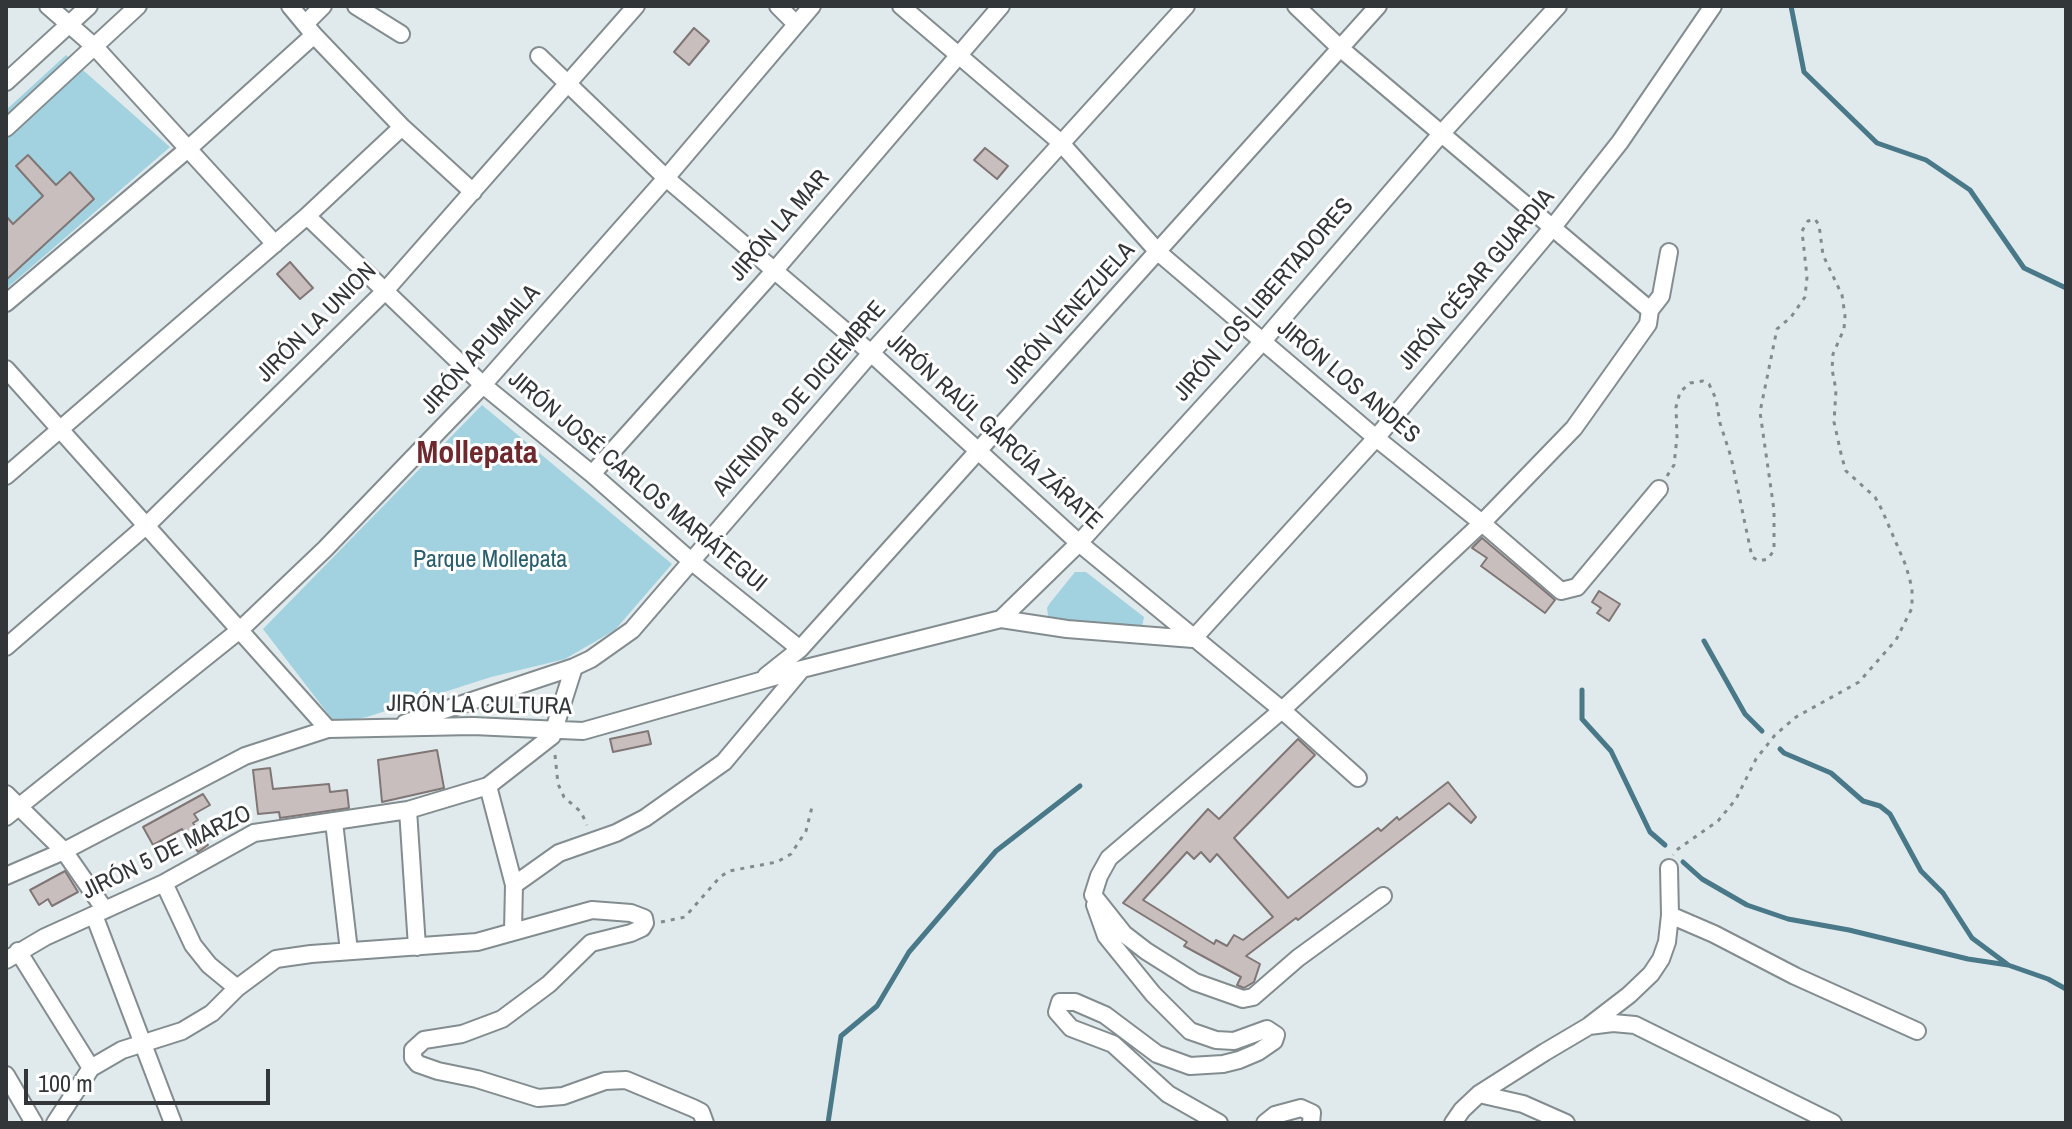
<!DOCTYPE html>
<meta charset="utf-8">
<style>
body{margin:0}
#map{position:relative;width:2072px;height:1129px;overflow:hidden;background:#e0eaed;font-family:"Archivo Narrow",sans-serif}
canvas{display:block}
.frame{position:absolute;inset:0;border:8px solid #323638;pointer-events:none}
.scale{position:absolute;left:24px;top:1069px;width:246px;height:36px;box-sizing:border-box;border:4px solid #323638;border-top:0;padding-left:10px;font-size:24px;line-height:28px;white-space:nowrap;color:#323638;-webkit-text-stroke:6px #fff;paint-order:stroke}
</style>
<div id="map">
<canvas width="2072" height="1129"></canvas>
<div class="frame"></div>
<div class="scale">100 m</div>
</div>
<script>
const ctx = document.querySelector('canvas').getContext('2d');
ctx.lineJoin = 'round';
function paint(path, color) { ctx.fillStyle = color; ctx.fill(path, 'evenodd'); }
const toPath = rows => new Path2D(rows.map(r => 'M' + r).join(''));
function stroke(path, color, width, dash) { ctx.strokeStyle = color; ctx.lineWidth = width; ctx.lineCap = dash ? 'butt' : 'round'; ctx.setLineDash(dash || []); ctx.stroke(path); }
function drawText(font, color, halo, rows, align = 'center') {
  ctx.font = font + ' "Archivo Narrow",sans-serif'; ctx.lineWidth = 6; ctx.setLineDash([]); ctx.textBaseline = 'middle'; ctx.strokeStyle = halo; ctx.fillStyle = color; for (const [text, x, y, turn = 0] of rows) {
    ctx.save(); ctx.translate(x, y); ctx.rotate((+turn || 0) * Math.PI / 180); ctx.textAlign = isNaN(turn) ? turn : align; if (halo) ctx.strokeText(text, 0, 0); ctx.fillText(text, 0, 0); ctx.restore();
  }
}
const green = toPath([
 [66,55,170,147,6,289,6,110],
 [482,405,672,564,615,630,565,659,491,677,367,717,335,723,263,629],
 [1075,572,1086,572,1144,617,1142,627,1049,623,1047,608,1050,603]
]);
const stream = toPath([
 [1791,6,1804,72,1877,143,1926,160,1970,190,2024,268,2066,288],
 [1704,641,1745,714,1762,731],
 [1582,690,1582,719,1611,751,1650,832,1665,845],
 [1780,749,1784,753,1831,773,1863,801,1880,806,1890,814,1921,871,1943,893,1972,938,2007,964],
 [1683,862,1702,879,1747,905,1788,919,1849,930,1968,959,2008,965,2048,979,2066,989],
 [828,1123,841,1036,877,1006,909,952,996,851,1080,786]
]);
const building = toPath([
 [694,28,709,41,689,65,674,52,694,28],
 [985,148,1008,166,997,179,974,160,985,148],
 [28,155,56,185,70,172,94,199,6,280,6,216,13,224,43,196,16,166,28,155],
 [290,262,313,288,300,299,277,274,290,262],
 [1482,538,1555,600,1545,613,1481,566,1487,558,1472,548,1482,538],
 [1599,591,1620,604,1609,621,1597,613,1601,608,1592,602,1599,591],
 [648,731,651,744,613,752,610,739,648,731],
 [1298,739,1315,755,1234,838,1288,898,1378,828,1381,831,1397,817,1399,820,1448,782,1476,817,1471,823,1449,803,1298,920,1296,918,1246,956,1260,964,1254,982,1244,988,1237,985,1241,977,1184,946,1187,942,1123,903,1208,809,1219,819,1298,739],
 [1187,852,1194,859,1201,852,1210,862,1217,854,1273,917,1243,940,1234,935,1227,946,1216,940,1214,944,1143,900,1187,852],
 [437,750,444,788,382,802,378,760,437,750],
 [270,768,273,789,329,784,330,792,347,790,349,808,280,818,279,812,258,814,253,770,270,768],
 [203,794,210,805,194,814,198,820,193,823,208,845,198,852,182,829,153,845,143,827,203,794],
 [65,871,78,892,52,906,48,899,39,905,30,890,65,871]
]);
const path = toPath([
 [1667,476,1674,465,1677,437,1676,407,1680,392,1690,383,1703,381,1709,384,1716,399,1720,423,1731,457,1752,557,1759,561,1768,559,1774,550,1774,510,1760,412,1777,329,1791,317,1805,297,1807,277,1802,231,1808,221,1815,219,1819,225,1823,255,1842,295,1845,316,1844,329,1833,354,1832,369,1836,390,1834,422,1842,458,1846,471,1875,497,1882,510,1906,566,1912,588,1912,608,1896,640,1859,682,1796,717,1775,735,1756,759,1736,799,1718,821,1678,849,1673,855],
 [555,755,558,784,564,797,581,812,587,825],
 [661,922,685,917,720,877,729,871,777,862,791,854,806,831,812,807]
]);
const minor = toPath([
 [48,6,95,47,275,244],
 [290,6,314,35,402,127,473,192],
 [356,6,401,34],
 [778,6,796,24],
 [901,6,1060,142,1158,252,1376,438,1482,523,1561,591,1577,587,1659,489],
 [1296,6,1340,48,1650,310,1648,324,1574,428,1482,523,1282,710,1109,858,1099,876,1093,895,1124,934,1146,951,1195,982,1243,999,1253,997,1298,958,1383,896],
 [306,23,323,6],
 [539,56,666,178,871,353,1079,543,1282,710,1358,778],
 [6,82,89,6],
 [6,128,138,6],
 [307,216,483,385,592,474,691,561,800,649],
 [6,303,189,148,314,35],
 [1650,310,1661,296,1669,252],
 [6,369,328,729],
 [592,474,774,271,1001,6],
 [6,476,307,216,402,127],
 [1001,619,1079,543,1263,341,1441,134,1558,6],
 [6,647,147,525,384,292,636,6],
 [766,676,800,649,1378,6],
 [405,723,574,667,591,659,632,630,871,353,1186,6],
 [488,786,514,885],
 [6,794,64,851,105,910],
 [408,810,417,947],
 [6,817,241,629,325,549,483,385,666,178,812,6],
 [334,822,349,951],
 [6,876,64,851,245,756,328,729,473,726,583,731,802,669,1001,619,1067,629,1193,639,1376,438,1553,227,1620,142,1713,6],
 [164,883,193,945,209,965,237,988],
 [1095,905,1106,936,1153,994,1190,1031,1216,1040,1234,1041,1267,1029,1276,1035,1274,1041,1258,1052,1239,1060,1223,1064,1190,1066,1157,1054,1105,1015,1075,1002,1060,1002,1057,1012,1071,1028,1113,1044,1168,1094,1219,1123],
 [94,915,173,1123],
 [1670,915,1714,934,1795,976,1917,1031],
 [513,931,514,885,559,853,616,833,645,818,724,762,801,670],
 [18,951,91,1068],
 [6,960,45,937,164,883,254,833,408,810,488,786,552,736,574,667],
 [1590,1025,1629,995,1651,974,1661,959,1667,942,1670,915,1669,868],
 [6,1075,34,1123],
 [1479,1094,1523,1104,1566,1123],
 [55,1123,91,1068,122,1050,182,1031,212,1013,237,988,276,959,311,954,477,942,592,910,631,913,644,918,645,923,642,928,631,933,591,943,549,984,502,1019,462,1034,424,1040,413,1050,413,1058,418,1064,438,1071,477,1079,538,1098,563,1096,605,1081,626,1080,693,1108,701,1112,705,1123],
 [1265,1123,1275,1115,1301,1108,1312,1113,1311,1123],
 [1453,1123,1462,1110,1479,1094,1545,1052,1589,1026,1613,1023,1635,1025,1833,1123]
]);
const streetNames = [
 ["JIRÓN LA MAR",780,226,-49],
 ["JIRÓN CÉSAR GUARDIA",1477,280,-50],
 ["JIRÓN LOS LIBERTADORES",1264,300,-49],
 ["JIRÓN VENEZUELA",1070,314,-48],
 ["JIRÓN LA UNION",317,323,-45],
 ["JIRÓN APUMAILA",481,350,-48],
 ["JIRÓN LOS ANDES",1348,382,40],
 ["AVENIDA 8 DE DICIEMBRE",800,399,-49],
 ["JIRÓN RAÚL GARCÍA ZÁRATE",994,432,42],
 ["JIRÓN JOSÉ CARLOS MARIÁTEGUI",637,482,40],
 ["JIRÓN LA CULTURA",479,706,1],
 ["JIRÓN 5 DE MARZO",167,853,-26]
];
const parkNames = [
 ["Parque Mollepata",490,561]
];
const districtNames = [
 ["Mollepata",477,454]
];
paint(green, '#a2d2e0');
stroke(stream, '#497988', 5);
paint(building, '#c9bebe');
stroke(building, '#7f7675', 2);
stroke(minor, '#838c8f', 20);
stroke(path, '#838a8d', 3, [4, 6]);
stroke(minor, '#fff', 16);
drawText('24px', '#323638', '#fff', streetNames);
drawText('24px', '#285f6e', '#fff', parkNames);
drawText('bold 32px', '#6f292e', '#fff', districtNames);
</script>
